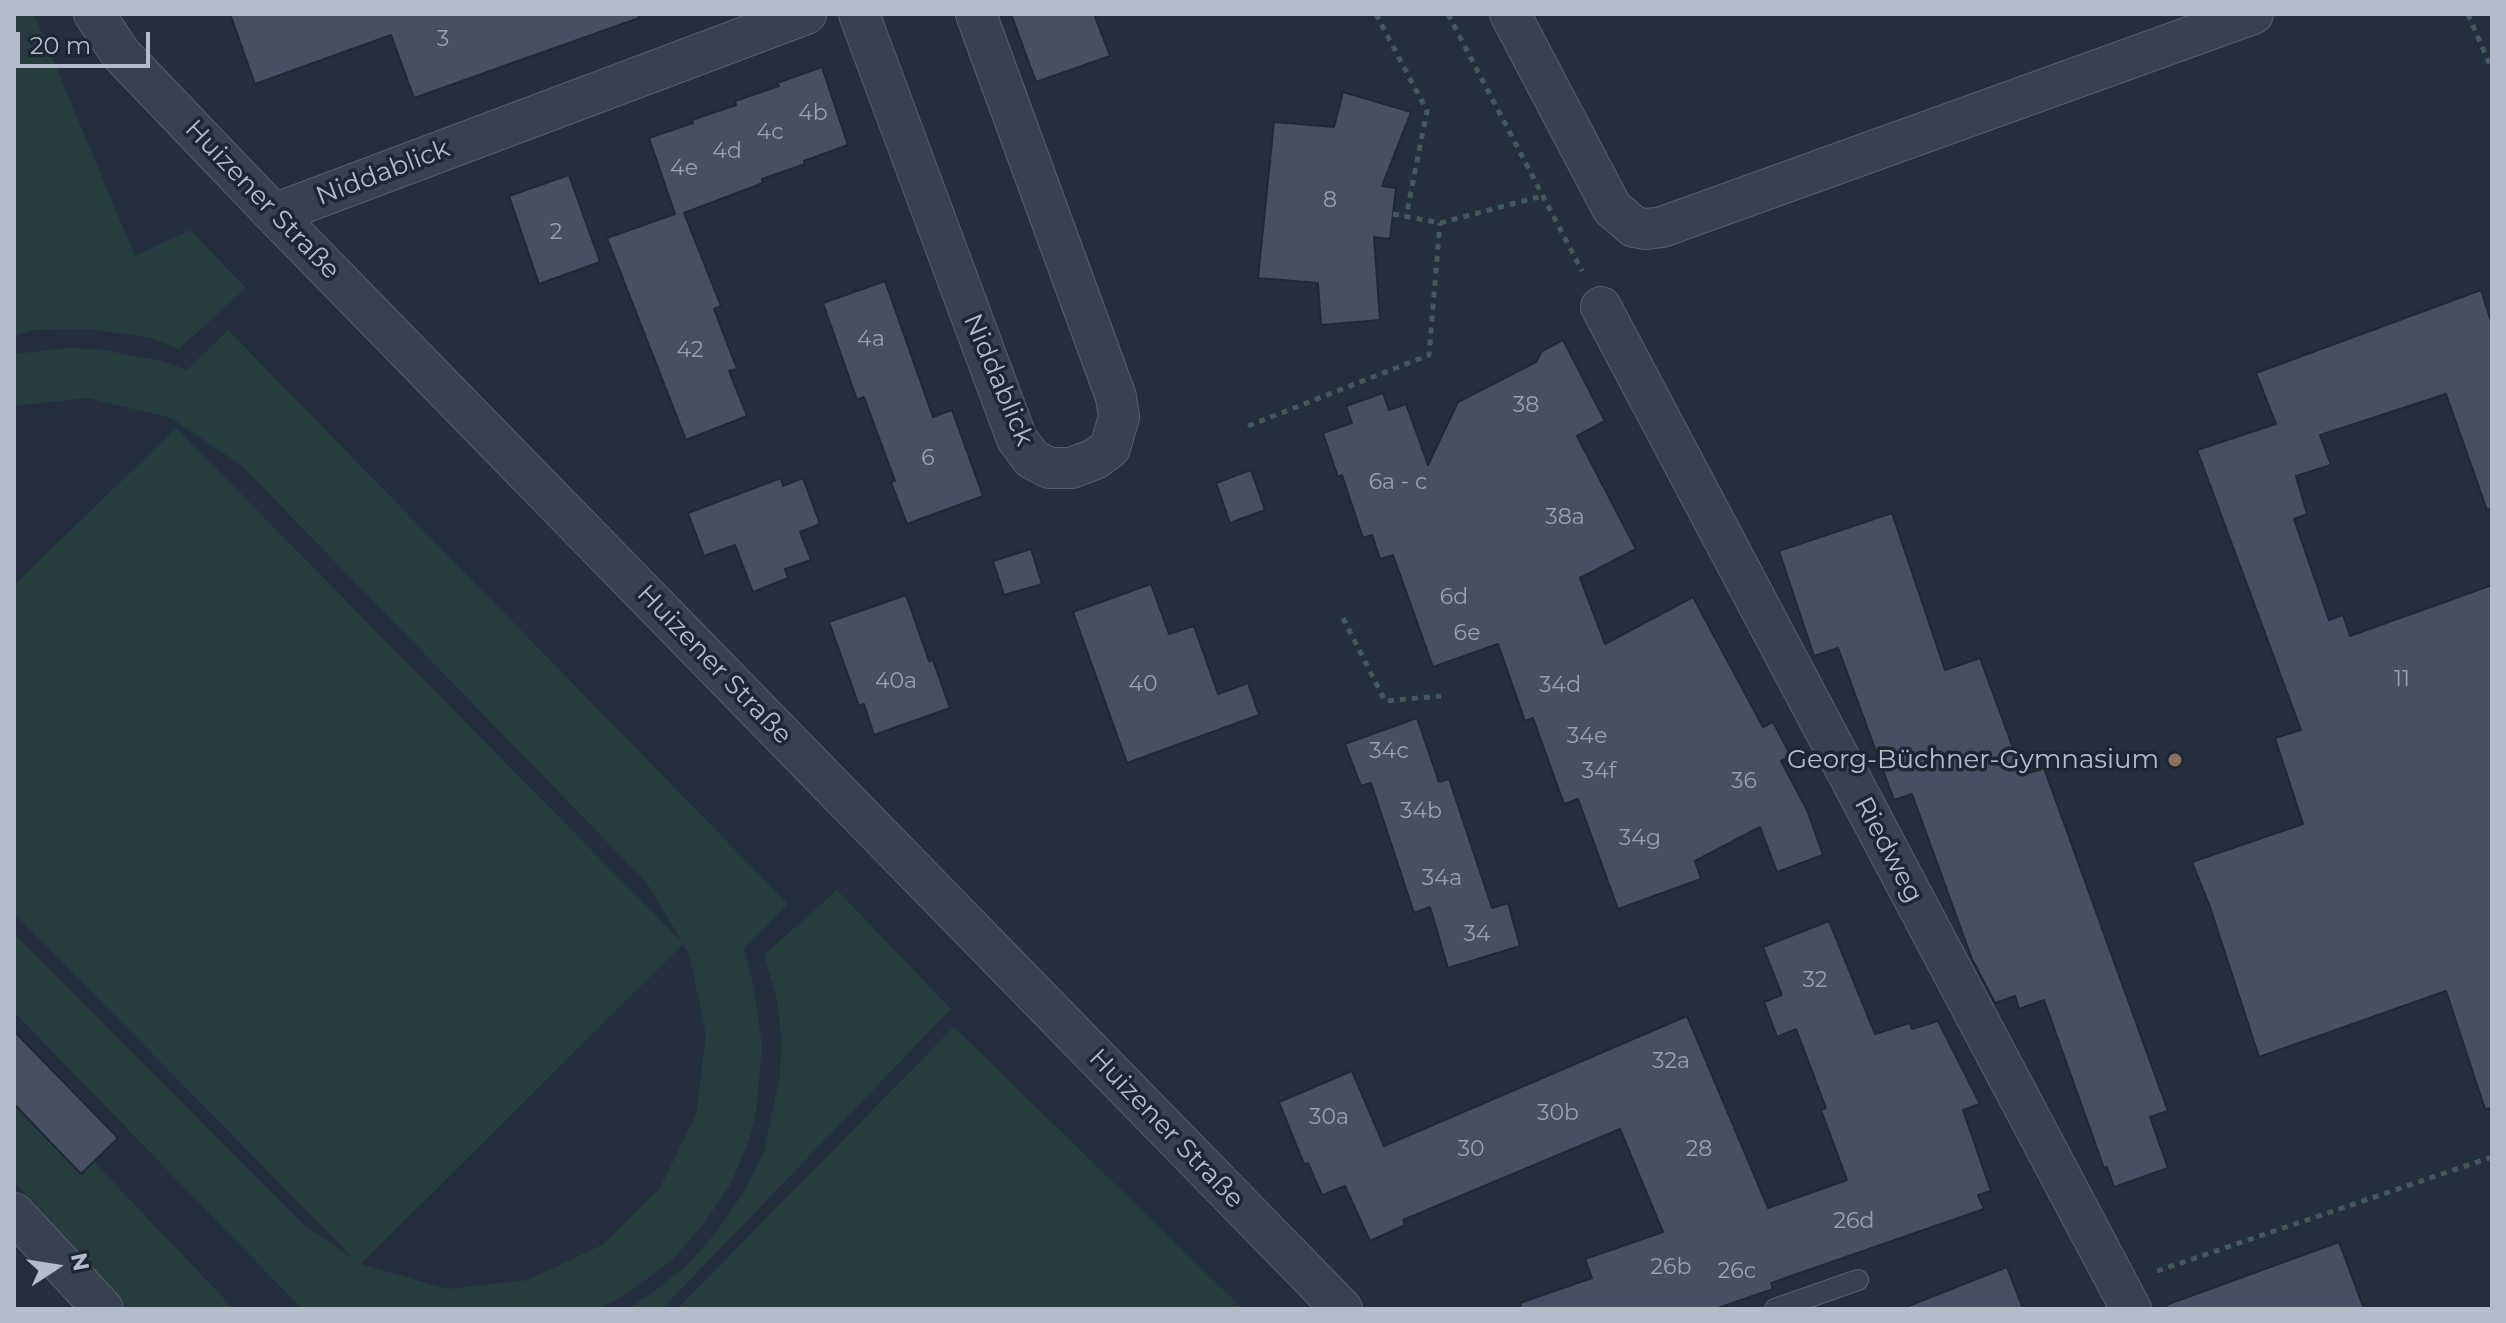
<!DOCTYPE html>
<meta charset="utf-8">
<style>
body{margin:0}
#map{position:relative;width:2506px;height:1323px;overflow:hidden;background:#242f3e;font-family:Montserrat,sans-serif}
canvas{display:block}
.frame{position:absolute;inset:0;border:16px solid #b4bcc9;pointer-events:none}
.north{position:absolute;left:16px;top:1227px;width:80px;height:80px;-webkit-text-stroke:6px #1d2633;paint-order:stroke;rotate:78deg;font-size:22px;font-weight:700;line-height:32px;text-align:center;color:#b4bcc9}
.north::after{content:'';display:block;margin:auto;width:28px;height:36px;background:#b4bcc9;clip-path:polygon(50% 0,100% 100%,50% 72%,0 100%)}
.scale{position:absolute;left:16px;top:32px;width:134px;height:36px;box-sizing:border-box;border:4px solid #b4bcc9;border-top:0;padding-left:10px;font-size:24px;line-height:28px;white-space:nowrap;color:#b4bcc9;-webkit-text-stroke:6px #1d2633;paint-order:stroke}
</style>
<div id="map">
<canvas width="2506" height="1323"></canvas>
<div class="frame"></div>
<div class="north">N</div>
<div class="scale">20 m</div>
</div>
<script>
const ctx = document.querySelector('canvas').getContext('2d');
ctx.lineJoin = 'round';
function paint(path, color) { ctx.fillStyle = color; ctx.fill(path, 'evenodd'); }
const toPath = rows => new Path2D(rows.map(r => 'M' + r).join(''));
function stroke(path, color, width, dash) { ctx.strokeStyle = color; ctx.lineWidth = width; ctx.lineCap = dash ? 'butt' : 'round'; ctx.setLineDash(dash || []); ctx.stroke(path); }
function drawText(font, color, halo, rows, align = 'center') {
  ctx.font = font + ' Montserrat,sans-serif'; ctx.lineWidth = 7; ctx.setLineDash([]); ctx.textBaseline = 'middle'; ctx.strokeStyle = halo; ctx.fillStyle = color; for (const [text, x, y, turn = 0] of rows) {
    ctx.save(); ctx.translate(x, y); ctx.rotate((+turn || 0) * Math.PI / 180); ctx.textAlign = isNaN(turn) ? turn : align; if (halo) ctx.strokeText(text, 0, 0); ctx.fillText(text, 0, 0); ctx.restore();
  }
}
const green = toPath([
 [14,14,34,14,135,256,190,230,246,288,179,349,151,338,91,329,33,330,14,336],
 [228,330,788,904,744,949,755,993,762,1047,756,1114,749,1140,731,1184,702,1226,672,1260,635,1288,600,1309,302,1309,14,1012,14,934,303,1224,356,1261,14,913,14,585,176,428,683,943,647,883,241,465,171,418,88,398,14,406,14,354,66,348,97,349,163,361,187,370],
 [683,944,689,954,706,1034,696,1115,660,1188,602,1245,528,1280,447,1289,361,1264],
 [837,890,951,1009,662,1309,627,1309,651,1294,687,1265,714,1235,743,1193,763,1155,780,1076,781,1034,777,999,764,955],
 [954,1027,1243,1309,677,1309],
 [14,1104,81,1173,94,1162,234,1309,128,1309,14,1181]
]);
const building = toPath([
 [230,14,638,14,639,18,414,98,391,35,255,84,230,14],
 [1011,14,1094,14,1110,56,1036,82,1011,14],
 [822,67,848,145,804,161,805,164,762,179,763,183,684,213,721,306,714,309,737,369,729,371,747,416,686,440,607,238,675,214,649,138,693,123,692,120,736,105,735,101,779,86,777,83,822,67],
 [1343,92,1411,112,1382,186,1396,188,1390,239,1374,237,1380,320,1321,325,1318,283,1258,278,1274,122,1334,127,1343,92],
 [569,175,600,262,539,284,509,196,569,175],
 [885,281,933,417,952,410,983,496,907,524,891,482,895,481,864,397,857,400,823,303,885,281],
 [2481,290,2492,325,2492,509,2487,510,2446,394,2320,435,2331,465,2296,476,2307,514,2294,519,2329,620,2343,615,2350,636,2492,585,2492,1108,2485,1109,2446,991,2259,1057,2210,907,2192,862,2303,824,2275,738,2301,730,2197,450,2276,424,2256,373,2481,290],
 [1563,340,1605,421,1577,436,1636,549,1580,578,1605,644,1693,597,1763,727,1773,722,1791,756,1781,761,1807,810,1823,855,1777,872,1760,827,1695,861,1701,879,1618,909,1578,799,1564,804,1533,718,1525,721,1498,644,1433,667,1393,555,1380,559,1372,535,1363,538,1342,475,1338,477,1323,433,1352,423,1346,406,1383,393,1389,410,1406,404,1428,465,1458,402,1536,362,1542,351,1563,340],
 [1251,470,1265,510,1230,523,1216,483,1251,470],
 [781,478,783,486,803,478,820,524,800,532,811,560,785,569,788,578,753,592,735,545,704,556,688,513,781,478],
 [1892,513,1945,670,1980,658,2023,775,2044,768,2168,1111,2150,1117,2168,1168,2114,1187,2107,1167,2104,1168,2044,1000,2019,1009,2015,996,1995,1003,1972,959,1912,794,1894,800,1838,648,1814,656,1779,551,1892,513],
 [1031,549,1042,584,1004,595,993,561,1031,549],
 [1151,584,1169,634,1194,626,1218,694,1248,683,1259,715,1127,763,1073,612,1151,584],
 [906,595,929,661,933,660,950,708,874,735,864,704,859,706,829,622,906,595],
 [1417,718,1439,782,1449,779,1492,908,1508,903,1520,946,1448,968,1430,907,1414,913,1371,783,1361,786,1345,744,1417,718],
 [1829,921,1875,1034,1910,1023,1912,1029,1938,1021,1980,1104,1963,1110,1991,1191,1978,1195,1984,1209,1771,1283,1773,1289,1715,1309,1521,1309,1520,1303,1592,1278,1585,1259,1663,1232,1620,1129,1403,1220,1405,1225,1370,1241,1345,1186,1322,1195,1308,1163,1304,1164,1279,1102,1352,1071,1384,1146,1687,1016,1768,1208,1847,1180,1821,1110,1826,1108,1796,1029,1777,1037,1764,1002,1782,995,1763,947,1829,921],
 [14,1031,118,1138,81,1174,14,1104,14,1031],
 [2339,1242,2364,1309,2167,1309,2166,1305,2339,1242],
 [2007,1267,2023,1309,1907,1309,1906,1307,2007,1267]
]);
const path = toPath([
 [1376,14,1427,111,1406,217],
 [1448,14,1582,271],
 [2468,14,2492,70],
 [1393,214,1440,223,1542,196],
 [1248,426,1429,355,1440,223],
 [1343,618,1385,701,1441,696],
 [2157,1271,2492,1157]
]);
const service = toPath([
 [1775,1309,1858,1280]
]);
const minor = toPath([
 [94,14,121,54,274,214,1342,1309],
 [859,14,1017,439,1032,459,1049,468,1071,468,1095,459,1110,448,1119,417,1116,397,976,14],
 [1510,14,1612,208,1634,227,1646,229,1662,227,2253,14],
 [274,214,806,14],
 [1601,307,2131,1309],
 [14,1213,103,1309]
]);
const markers = [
 [2175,760,8,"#8d6e63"]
];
const numberNames = [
 ["3",443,40],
 ["4b",813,114],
 ["4c",770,133],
 ["4d",727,152],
 ["4e",684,169],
 ["8",1330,201],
 ["2",556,233],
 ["4a",871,340],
 ["42",690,351],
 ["38",1526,406],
 ["6",928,459],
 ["6a - c",1398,483],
 ["38a",1565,518],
 ["6d",1454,598],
 ["6e",1467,634],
 ["11",2402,680],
 ["40a",896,682],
 ["40",1143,685],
 ["34d",1560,686],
 ["34e",1587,737],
 ["34c",1389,752],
 ["34f",1599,772],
 ["36",1744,782],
 ["34b",1421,812],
 ["34g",1640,839],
 ["34a",1442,879],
 ["34",1477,935],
 ["32",1815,981],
 ["32a",1671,1062],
 ["30b",1558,1114],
 ["30a",1329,1118],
 ["30",1471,1150],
 ["28",1699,1150],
 ["26d",1854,1222],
 ["26b",1671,1268],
 ["26c",1737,1272]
];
const streetNames = [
 ["Niddablick",383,173,-21],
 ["Huizener Straße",262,200,46],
 ["Niddablick",998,380,67],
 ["Huizener Straße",714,665,46],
 ["Riedweg",1888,850,62],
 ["Huizener Straße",1166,1129,46]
];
const poiNames = [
 ["Georg-Büchner-Gymnasium",2159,760]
];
paint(green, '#263c3f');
paint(building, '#455162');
stroke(building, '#1f2835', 2);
stroke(service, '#565f6c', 22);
stroke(minor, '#565f6c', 42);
stroke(path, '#44595c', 5, [6, 6]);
stroke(service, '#38414e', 20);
stroke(minor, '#38414e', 40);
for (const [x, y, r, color] of markers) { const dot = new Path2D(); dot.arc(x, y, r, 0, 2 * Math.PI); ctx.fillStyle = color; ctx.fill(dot); stroke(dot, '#1d2633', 3); }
drawText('22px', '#98a1af', null, numberNames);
drawText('26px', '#b4bcc9', '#1d2633', streetNames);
drawText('26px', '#b4bcc9', '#1d2633', poiNames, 'right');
</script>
